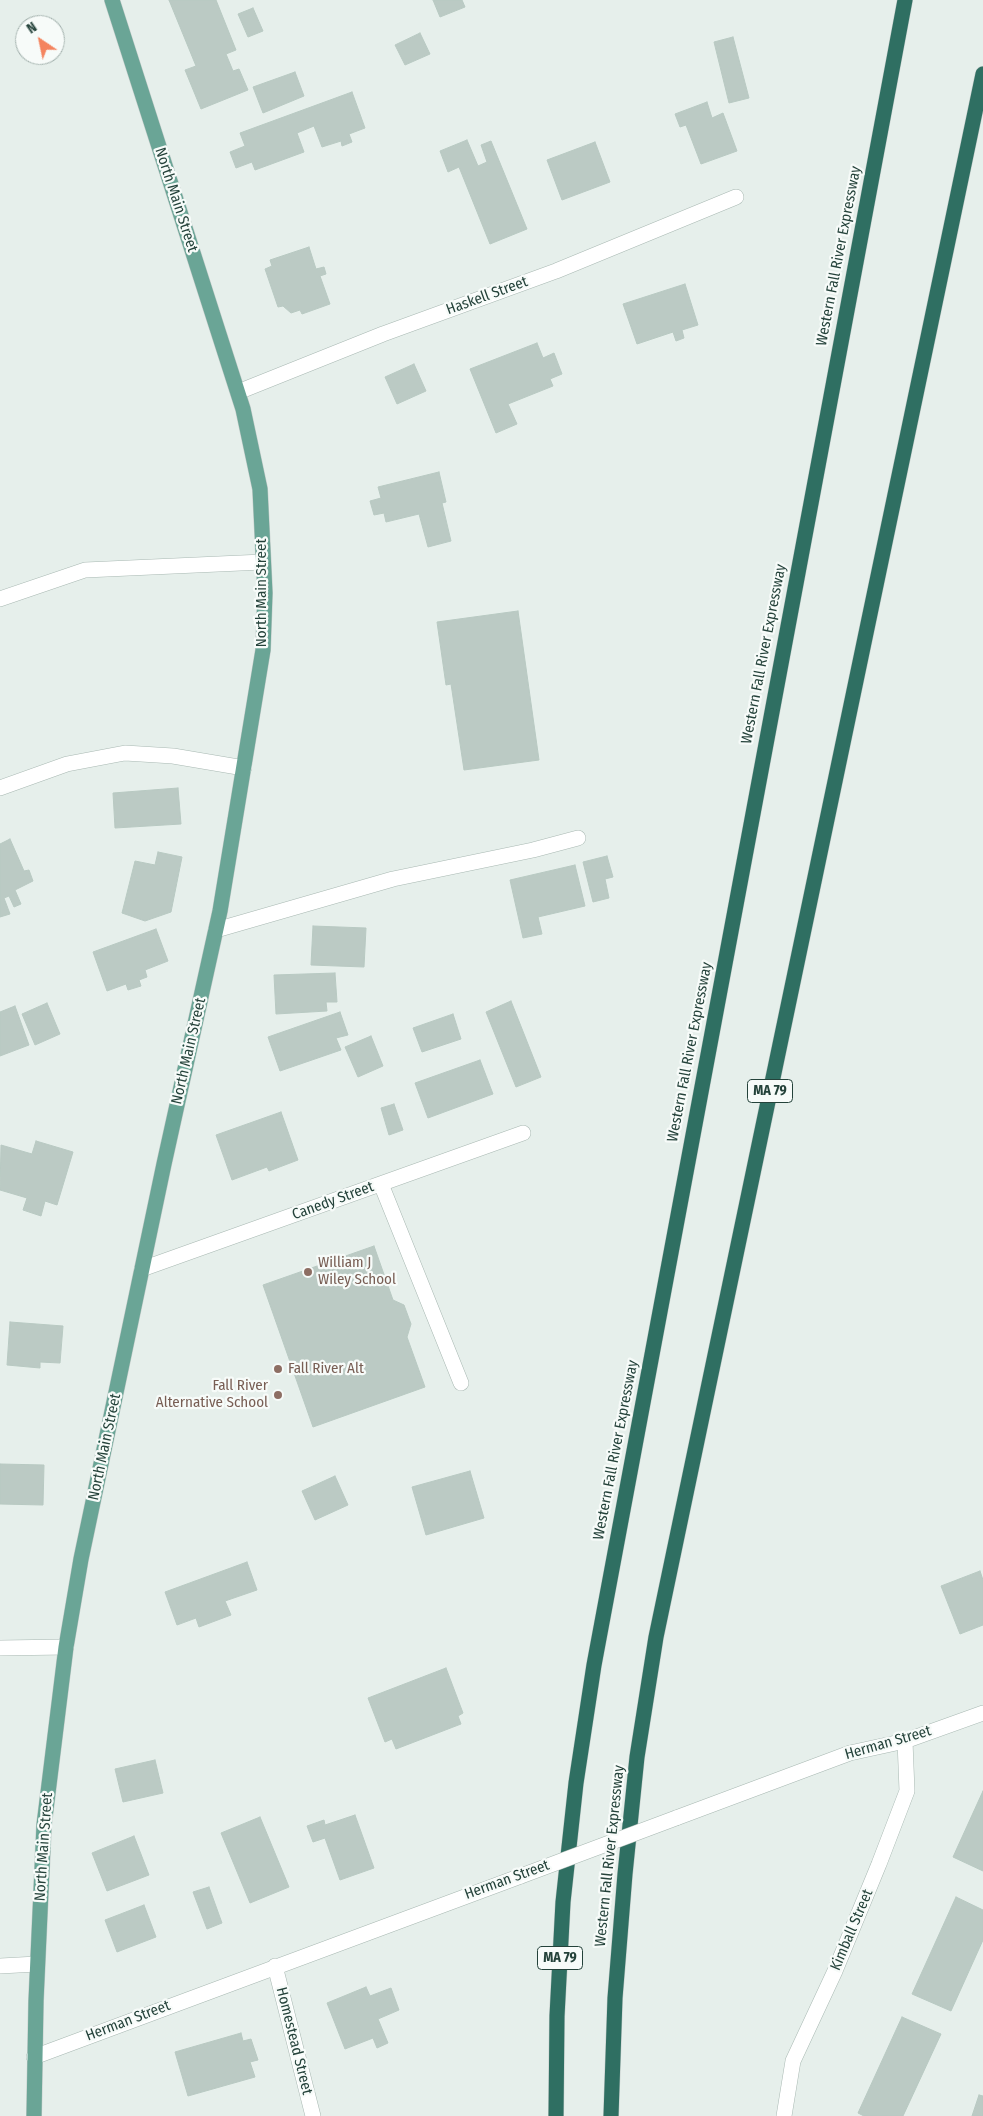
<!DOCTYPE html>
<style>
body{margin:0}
#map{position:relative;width:983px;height:2116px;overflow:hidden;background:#e6efeb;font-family:"Fira Sans Condensed",sans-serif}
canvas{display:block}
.north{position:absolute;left:15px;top:15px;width:50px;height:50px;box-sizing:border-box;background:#f7fbf9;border:1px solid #a3b1ad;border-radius:50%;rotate:326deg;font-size:14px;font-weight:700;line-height:20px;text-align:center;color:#24423a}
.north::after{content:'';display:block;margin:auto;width:18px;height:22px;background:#f4845f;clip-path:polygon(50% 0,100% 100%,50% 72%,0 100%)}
</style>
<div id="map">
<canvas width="983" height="2116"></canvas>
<div class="north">N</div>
</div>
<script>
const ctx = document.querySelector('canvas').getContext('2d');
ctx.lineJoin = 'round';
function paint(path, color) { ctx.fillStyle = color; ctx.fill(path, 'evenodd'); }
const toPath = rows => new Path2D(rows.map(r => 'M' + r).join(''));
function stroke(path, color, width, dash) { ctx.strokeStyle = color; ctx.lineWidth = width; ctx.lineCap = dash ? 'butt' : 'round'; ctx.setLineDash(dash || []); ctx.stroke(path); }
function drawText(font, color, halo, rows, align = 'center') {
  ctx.font = font + ' "Fira Sans Condensed",sans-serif'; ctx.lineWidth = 4.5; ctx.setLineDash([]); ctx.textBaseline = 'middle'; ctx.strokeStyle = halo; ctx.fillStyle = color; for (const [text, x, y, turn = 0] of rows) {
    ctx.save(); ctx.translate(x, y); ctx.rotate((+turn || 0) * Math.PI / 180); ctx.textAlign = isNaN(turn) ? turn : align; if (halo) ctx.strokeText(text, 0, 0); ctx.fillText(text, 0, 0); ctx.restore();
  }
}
const building = toPath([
 [169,0,216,0,236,50,226,54,233,71,239,69,248,90,201,109,185,70,196,66,169,0],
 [433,0,462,0,465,7,440,17,433,0],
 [253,8,263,31,248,37,238,14,253,8],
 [420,33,430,54,405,65,395,45,420,33],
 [733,37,749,98,729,103,714,42,733,37],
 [295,72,304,96,263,113,253,87,295,72],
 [352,92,365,128,349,134,352,142,342,146,341,141,322,147,314,126,297,133,304,152,255,170,252,162,236,168,230,152,245,146,240,133,352,92],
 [707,102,712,118,723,113,737,151,701,164,686,125,680,127,675,114,707,102],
 [467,140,478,166,487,162,481,145,491,141,527,229,490,244,459,167,448,172,440,151,467,140],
 [595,142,610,182,562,200,547,160,595,142],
 [309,247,316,269,324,267,326,274,320,276,330,304,302,314,300,310,291,313,283,306,278,307,265,269,272,266,270,260,309,247],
 [685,284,698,325,682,330,684,338,676,341,673,332,637,344,623,304,685,284],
 [537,343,543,358,554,353,562,374,550,379,553,386,508,404,517,424,496,433,470,369,537,343],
 [414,364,426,391,397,404,385,377,414,364],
 [439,472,446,502,442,503,451,541,428,547,419,514,386,522,384,513,374,515,370,501,381,498,378,487,439,472],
 [518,611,539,760,464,770,451,684,446,685,437,622,518,611],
 [178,788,181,824,115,828,113,793,178,788],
 [10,839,24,871,29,870,33,881,15,890,21,904,14,907,9,896,4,898,10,914,0,917,0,844,10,839],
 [158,852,182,857,171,912,145,921,122,913,135,861,155,865,158,852],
 [607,856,613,877,605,879,609,898,593,902,583,862,607,856],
 [575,865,585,906,538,917,542,934,523,938,510,880,575,865],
 [313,926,366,928,364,967,311,965,313,926],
 [156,929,168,961,145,970,147,977,139,980,141,986,128,990,126,984,107,991,93,952,156,929],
 [335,973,337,1002,326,1002,327,1011,276,1014,274,975,335,973],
 [511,1001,541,1077,516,1087,486,1012,511,1001],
 [47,1003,60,1034,35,1045,22,1014,47,1003],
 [15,1006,29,1045,0,1056,0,1012,15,1006],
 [340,1012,348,1035,336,1038,341,1050,280,1071,268,1037,340,1012],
 [453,1014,461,1039,422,1052,413,1028,453,1014],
 [371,1036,383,1066,358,1077,345,1047,371,1036],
 [480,1060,493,1094,428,1118,415,1083,480,1060],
 [394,1104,403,1130,389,1135,381,1108,394,1104],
 [281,1112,298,1160,269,1171,267,1167,232,1180,216,1135,281,1112],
 [36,1141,73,1152,57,1205,45,1201,41,1216,23,1210,27,1198,0,1190,1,1145,32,1154,36,1141],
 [374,1246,393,1300,404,1305,411,1324,407,1337,425,1387,313,1427,263,1285,374,1246],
 [10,1322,63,1326,60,1363,40,1362,40,1368,7,1365,10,1322],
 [0,1464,44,1465,43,1505,0,1504,0,1464],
 [470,1471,484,1518,426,1535,412,1487,470,1471],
 [335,1476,348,1505,315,1520,302,1491,335,1476],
 [247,1562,257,1590,225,1601,231,1615,199,1627,196,1618,177,1625,165,1592,247,1562],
 [980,1571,983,1580,983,1625,960,1634,941,1586,980,1571],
 [446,1668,463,1713,458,1716,461,1724,396,1749,392,1739,385,1742,368,1698,446,1668],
 [155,1760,163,1793,123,1802,115,1769,155,1760],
 [983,1791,983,1871,953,1857,983,1791],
 [355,1815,374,1868,340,1880,325,1838,313,1842,307,1826,324,1820,325,1825,355,1815],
 [260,1817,289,1887,250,1903,221,1833,260,1817],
 [134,1836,149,1875,107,1891,92,1853,134,1836],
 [209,1887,222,1923,207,1929,193,1892,209,1887],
 [956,1897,983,1910,983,1940,951,2011,912,1994,956,1897],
 [144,1905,156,1937,117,1952,105,1920,144,1905],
 [366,1987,370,1996,391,1988,399,2010,378,2019,388,2043,377,2048,373,2038,345,2049,327,2003,366,1987],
 [902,2017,941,2034,903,2116,864,2116,858,2113,902,2017],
 [241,2033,243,2041,251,2039,258,2060,250,2062,255,2077,188,2096,175,2052,241,2033],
 [979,2095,983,2096,983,2116,972,2116,979,2095]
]);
const minor = toPath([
 [238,392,383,334,556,271,736,197],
 [0,599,85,570,263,562],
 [0,788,67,764,125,753,173,756,244,768],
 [216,930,393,879,533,850,578,838],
 [381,1184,461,1383],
 [142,1269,523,1133],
 [0,1648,66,1647],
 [676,1818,850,1753,905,1741,983,1713],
 [0,1966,37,1964],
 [275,1966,313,2116],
 [34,2057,521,1876],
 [784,2116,793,2061,835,1971,879,1864,907,1791,905,1741]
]);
const major = toPath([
 [34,2116,36,2001,44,1825,66,1647,81,1559,164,1164,220,911,263,650,265,593,260,489,243,409,112,0]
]);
const highway = toPath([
 [556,2116,557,2016,563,1902,576,1783,594,1665,905,0],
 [611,2116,615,1998,625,1874,637,1757,656,1637,983,74]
]);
const minorBridge = toPath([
 [521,1876,676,1818]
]);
const markers = [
 [308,1272,5,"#8d6e63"],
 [278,1369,5,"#8d6e63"],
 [278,1395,5,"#8d6e63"]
];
const shields = [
 [770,1091,45],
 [560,1958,45]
];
const shieldNames = [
 ["MA 79",770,1091],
 ["MA 79",560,1958]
];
const streetNames = [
 ["North Main Street",176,200,72],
 ["Western Fall River Expressway",839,256,-79],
 ["Haskell Street",487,296,-20],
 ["North Main Street",262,593,-90],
 ["Western Fall River Expressway",764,654,-79],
 ["North Main Street",189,1051,-77],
 ["Western Fall River Expressway",690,1052,-79],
 ["Canedy Street",333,1201,-20],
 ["North Main Street",105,1447,-78],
 ["Western Fall River Expressway",616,1450,-79],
 ["Herman Street",888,1743,-16],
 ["North Main Street",44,1847,-86],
 ["Western Fall River Expressway",610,1856,-84],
 ["Herman Street",507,1880,-20],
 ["Kimball Street",852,1930,-67],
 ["Herman Street",128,2021,-21],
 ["Homestead Street",294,2041,76]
];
const educationNames = [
 ["William J",318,1263],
 ["Wiley School",318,1280],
 ["Fall River Alt",288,1369],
 ["Fall River",268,1386,"right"],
 ["Alternative School",268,1403,"right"]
];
paint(building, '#bbcac4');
stroke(building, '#b8c9c2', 1);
stroke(minor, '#a8b8b2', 16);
stroke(major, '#c2cac8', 16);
stroke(highway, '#c2cac8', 16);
stroke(minor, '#fff', 15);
stroke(major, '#6aa596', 15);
stroke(highway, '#2f6f62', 15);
stroke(minorBridge, '#a8b8b2', 16, []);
stroke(minorBridge, '#fff', 15);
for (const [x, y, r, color] of markers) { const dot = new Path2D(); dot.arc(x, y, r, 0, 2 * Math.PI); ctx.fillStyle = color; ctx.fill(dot); stroke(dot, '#f7fbf9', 2); }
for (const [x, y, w] of shields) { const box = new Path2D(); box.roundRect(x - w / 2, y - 11.5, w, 23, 4); ctx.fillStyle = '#f7fbf9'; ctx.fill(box); stroke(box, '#24423a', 1); }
drawText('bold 14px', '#24423a', null, shieldNames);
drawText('15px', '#24423a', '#f7fbf9', streetNames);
drawText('15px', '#785e54', '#f7fbf9', educationNames, 'left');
</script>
